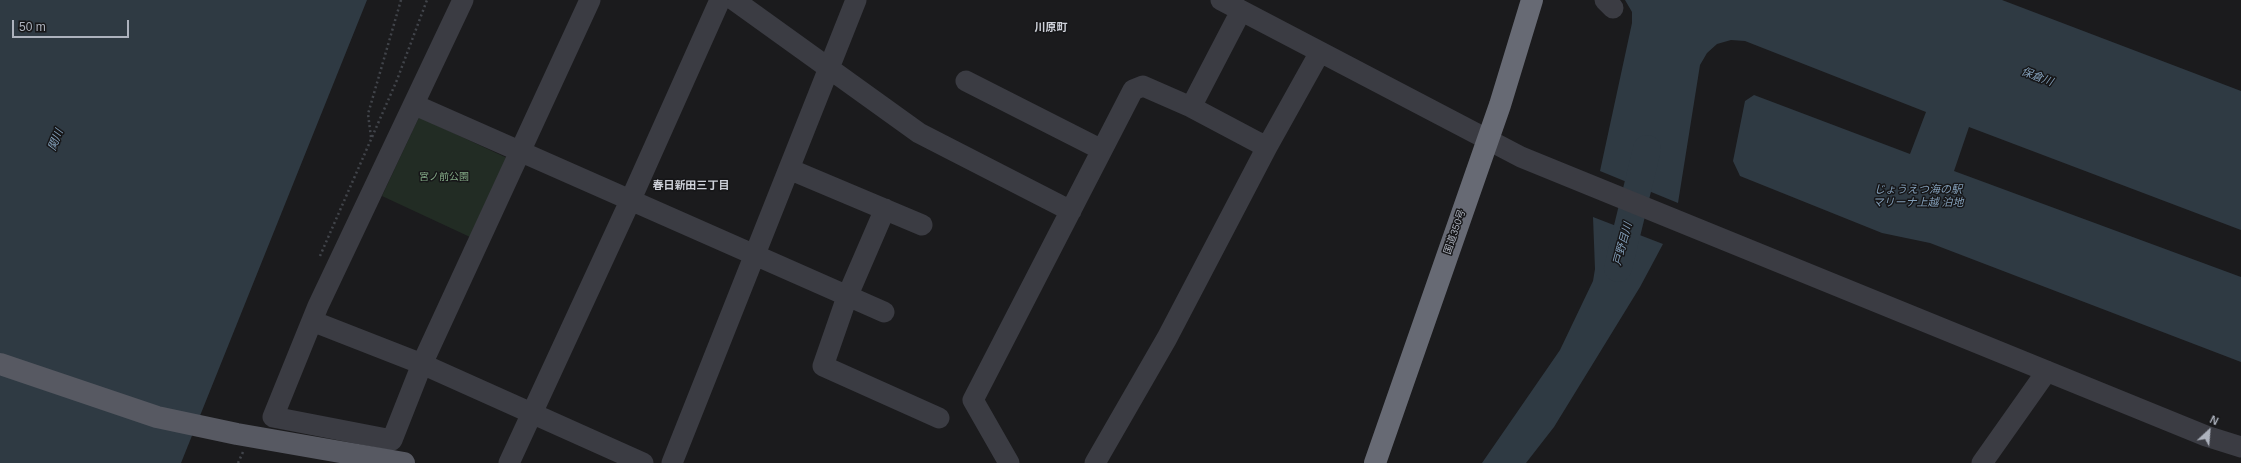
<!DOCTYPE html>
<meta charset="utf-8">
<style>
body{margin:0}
#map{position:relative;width:2241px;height:463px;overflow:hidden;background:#1b1b1d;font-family:Arial,sans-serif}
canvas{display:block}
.north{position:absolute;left:2189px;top:411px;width:40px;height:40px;-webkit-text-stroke:3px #161618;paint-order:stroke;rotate:26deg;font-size:11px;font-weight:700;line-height:16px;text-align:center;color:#adb2bd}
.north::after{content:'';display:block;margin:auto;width:14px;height:18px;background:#adb2bd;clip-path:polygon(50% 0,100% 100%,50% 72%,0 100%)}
.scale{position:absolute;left:12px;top:20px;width:117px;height:18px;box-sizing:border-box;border:2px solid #adb2bd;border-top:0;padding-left:5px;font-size:12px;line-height:14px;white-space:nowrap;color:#adb2bd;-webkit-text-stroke:3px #161618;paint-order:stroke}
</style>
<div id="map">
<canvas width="2241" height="463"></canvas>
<div class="north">N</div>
<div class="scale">50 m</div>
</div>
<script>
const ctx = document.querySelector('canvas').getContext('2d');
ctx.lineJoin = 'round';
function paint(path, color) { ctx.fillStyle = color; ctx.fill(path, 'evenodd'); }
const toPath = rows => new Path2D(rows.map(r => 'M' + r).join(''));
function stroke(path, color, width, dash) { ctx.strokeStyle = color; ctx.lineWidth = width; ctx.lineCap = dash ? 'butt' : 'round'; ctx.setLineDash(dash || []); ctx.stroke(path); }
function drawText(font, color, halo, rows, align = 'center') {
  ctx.font = font + ' Arial,"Noto Sans JP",sans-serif'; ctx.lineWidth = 3; ctx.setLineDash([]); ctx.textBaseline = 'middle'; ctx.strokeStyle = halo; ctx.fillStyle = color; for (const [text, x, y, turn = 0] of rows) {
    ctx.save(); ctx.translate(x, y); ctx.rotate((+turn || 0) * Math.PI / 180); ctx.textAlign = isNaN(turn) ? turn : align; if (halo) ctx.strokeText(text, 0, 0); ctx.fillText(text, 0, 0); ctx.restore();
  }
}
const green = toPath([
 [419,117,507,158,470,237,382,196]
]);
const water = toPath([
 [0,0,367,0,181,463,0,463],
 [1625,0,2002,0,2241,91,2241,230,1969,127,1954,171,2241,277,2241,362,1930,243,1882,233,1740,176,1733,161,1745,101,1754,95,1910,154,1926,112,1745,41,1731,40,1717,44,1707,53,1700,65,1678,203,1600,171,1632,23,1632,12],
 [1593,217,1663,244,1640,287,1554,427,1526,463,1482,463,1560,350,1593,281,1595,269]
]);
const river = toPath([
 [1618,268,1647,149]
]);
const path = toPath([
 [371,137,368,114,401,0],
 [320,256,397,80,427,0],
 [238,463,243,452]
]);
const minor = toPath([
 [463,0,318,306,273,417,392,440,422,364,590,0],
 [734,0,919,133,1071,211],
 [1221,0,1521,157,2206,436,2241,447],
 [1605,0,1613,8],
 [1241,11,1191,107,1257,142,1267,147,1320,52],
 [966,81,1102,150],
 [415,105,884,312],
 [789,169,922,225],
 [885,209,847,297,823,366,939,418],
 [312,321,422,364,643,463],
 [509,463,631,199,720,0],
 [672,463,856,0],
 [1009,463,973,400,1133,90,1143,86,1191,107],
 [1095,463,1167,338,1267,147],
 [1982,463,2047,371]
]);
const major = toPath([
 [0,364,157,417,237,434,404,463]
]);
const highway = toPath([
 [1375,463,1500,105,1532,0]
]);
const parkNames = [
 ["宮ノ前公園",444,177]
];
const streetNames = [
 ["国道350号",1455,232,-71]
];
const neighbourhoodNames = [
 ["川原町",1051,28],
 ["春日新田三丁目",691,186]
];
const waterNames = [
 ["保倉川",2037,77,21],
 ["関川",56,140,-68],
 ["じょうえつ海の駅",1918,190],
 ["マリーナ上越 泊地",1918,203],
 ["戸野目川",1623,244,-75]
];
paint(green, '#222c24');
paint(water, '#2f3a43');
stroke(river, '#2f3a43', 28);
stroke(path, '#41444a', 2.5, [2, 3]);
stroke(minor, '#3b3c43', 21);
stroke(major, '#575962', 22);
stroke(highway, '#676a74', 22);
drawText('10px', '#83a986', '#161618', parkNames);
drawText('10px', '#adb2bd', '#161618', streetNames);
drawText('bold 11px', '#ced1d9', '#161618', neighbourhoodNames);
drawText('italic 11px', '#839fb9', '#161618', waterNames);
</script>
